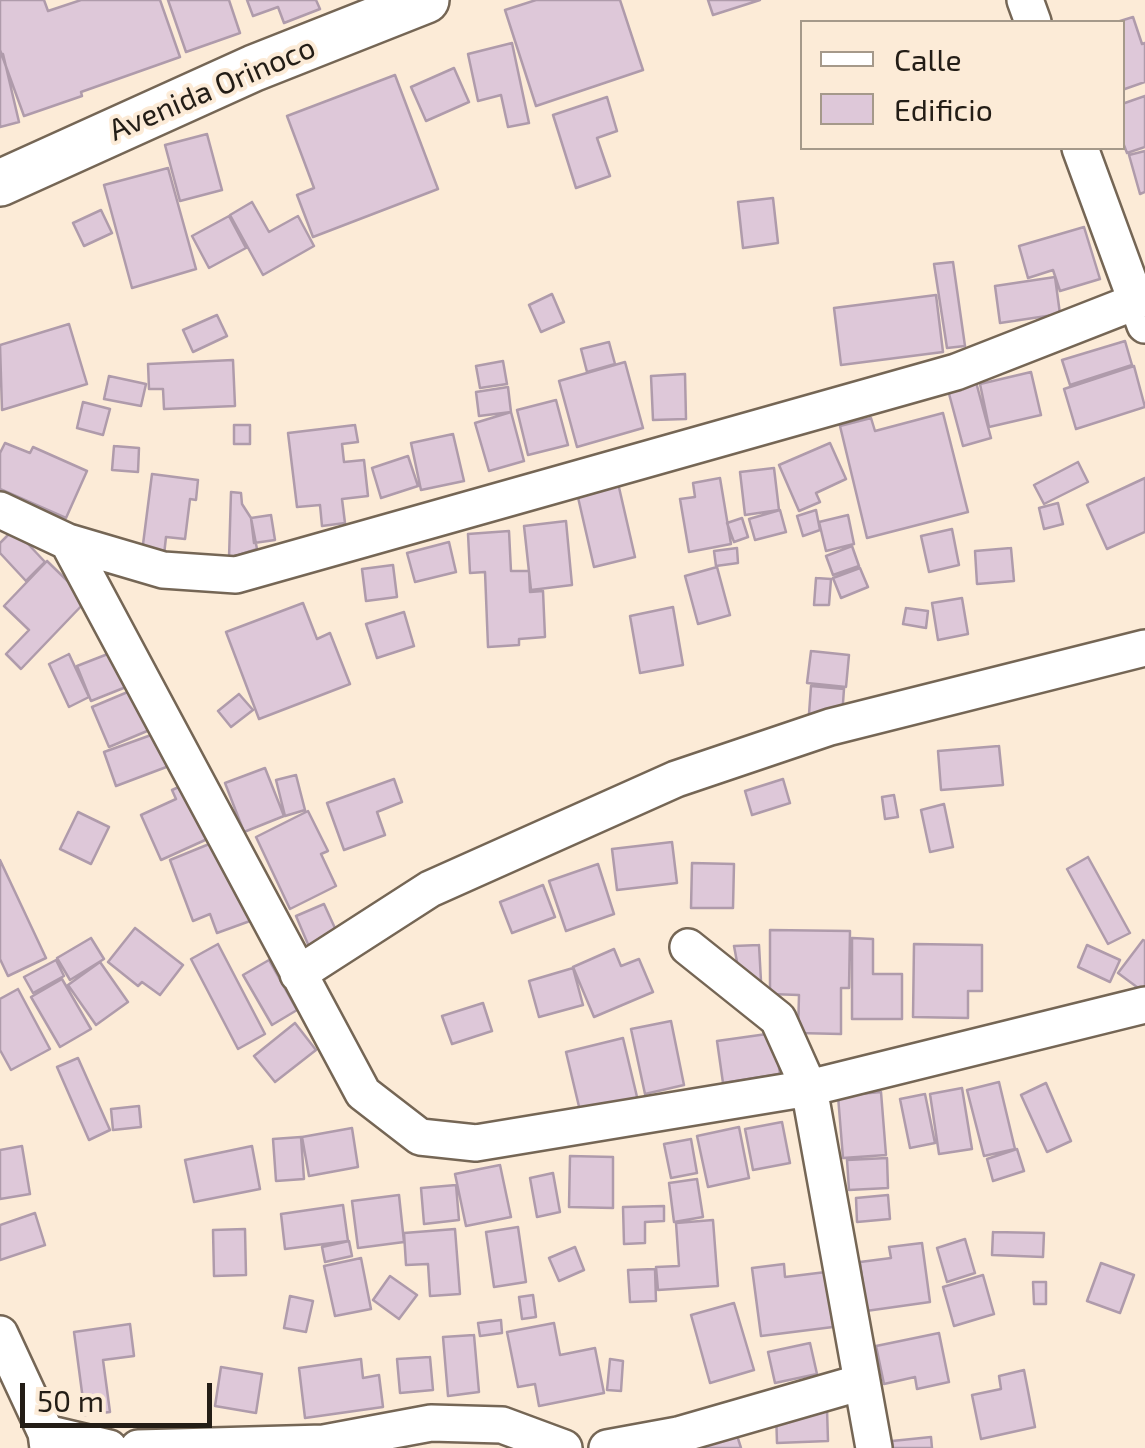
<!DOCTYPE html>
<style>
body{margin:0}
#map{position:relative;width:1145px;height:1448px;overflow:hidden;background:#fcebd7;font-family:"Exo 2",sans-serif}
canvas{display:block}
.legend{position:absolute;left:800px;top:20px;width:325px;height:130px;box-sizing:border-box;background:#fcebd7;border:2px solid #a5998a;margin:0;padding:12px 18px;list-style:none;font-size:30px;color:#231d16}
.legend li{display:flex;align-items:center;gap:20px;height:50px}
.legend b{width:50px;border:2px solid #a5998a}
.scale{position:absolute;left:20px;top:1383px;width:192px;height:45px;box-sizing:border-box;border:5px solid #231d16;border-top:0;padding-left:12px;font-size:30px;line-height:35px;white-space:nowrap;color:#231d16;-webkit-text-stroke:8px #fcebd7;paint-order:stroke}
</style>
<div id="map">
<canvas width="1145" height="1448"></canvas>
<ul class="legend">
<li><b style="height:12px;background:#fff"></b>Calle</li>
<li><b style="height:28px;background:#dec8d9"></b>Edificio</li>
</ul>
<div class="scale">50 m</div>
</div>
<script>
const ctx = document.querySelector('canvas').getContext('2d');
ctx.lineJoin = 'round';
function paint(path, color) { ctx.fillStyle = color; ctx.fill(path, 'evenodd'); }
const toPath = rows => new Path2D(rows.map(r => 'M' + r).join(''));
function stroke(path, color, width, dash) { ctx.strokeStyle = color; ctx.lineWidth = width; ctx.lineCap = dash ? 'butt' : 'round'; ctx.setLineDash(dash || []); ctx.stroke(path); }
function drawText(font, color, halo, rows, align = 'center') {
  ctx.font = font + ' "Exo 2",sans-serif'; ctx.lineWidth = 8; ctx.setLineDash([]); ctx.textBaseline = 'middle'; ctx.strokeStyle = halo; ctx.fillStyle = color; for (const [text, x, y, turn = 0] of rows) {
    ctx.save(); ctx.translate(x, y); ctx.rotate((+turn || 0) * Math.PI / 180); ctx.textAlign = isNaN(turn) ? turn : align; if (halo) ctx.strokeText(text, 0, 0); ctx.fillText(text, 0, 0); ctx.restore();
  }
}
const building = toPath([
 [0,0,44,0,48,11,81,0,160,0,180,57,81,92,82,96,24,116,0,50,0,0],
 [168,0,229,0,240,33,186,52,168,0],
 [247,0,316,0,320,9,284,23,278,7,253,16,247,0],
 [536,0,620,0,643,70,536,106,505,10,536,0],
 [708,0,760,0,713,15,708,0],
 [1133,17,1142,44,1145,43,1145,82,1122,90,1122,22,1117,22,1133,17],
 [512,43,529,123,508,127,501,95,478,101,468,54,512,43],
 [0,54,3,54,19,122,0,127,0,54],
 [454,68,469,102,426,121,411,87,454,68],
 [395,75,438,189,313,237,297,195,314,188,287,116,395,75],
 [1145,96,1145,147,1127,153,1122,140,1122,104,1145,96],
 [607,97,617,131,597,138,610,176,576,188,553,115,607,97],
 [207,134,222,190,180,201,165,145,207,134],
 [1145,151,1145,192,1140,194,1129,155,1145,151],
 [168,168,196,269,132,288,104,185,168,168],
 [773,198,778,243,743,248,738,202,773,198],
 [252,202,269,232,298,216,314,246,263,275,230,215,252,202],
 [101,210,112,233,84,246,73,223,101,210],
 [229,216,246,248,209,268,192,236,229,216],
 [1084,227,1100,279,1060,291,1053,270,1028,278,1019,246,1084,227],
 [953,262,965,346,947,348,934,264,953,262],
 [1055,277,1060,314,1000,323,995,286,1055,277],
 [552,294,564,322,541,332,529,305,552,294],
 [936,295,943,352,841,365,834,308,936,295],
 [217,315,227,336,193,352,183,330,217,315],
 [69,324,87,384,2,410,0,345,69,324],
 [1125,341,1132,365,1070,385,1062,360,1125,341],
 [609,342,615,364,587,372,581,349,609,342],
 [233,360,235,406,164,409,163,389,149,389,148,364,233,360],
 [503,361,507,384,480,388,476,366,503,361],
 [625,362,643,428,577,447,559,381,625,362],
 [1134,366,1145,407,1076,429,1064,389,1134,366],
 [1031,372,1041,415,989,427,980,384,1031,372],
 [685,374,686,419,653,420,651,376,685,374],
 [109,376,146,384,141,406,104,399,109,376],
 [976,382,991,438,963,446,948,390,976,382],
 [508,387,511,412,479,416,476,392,508,387],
 [556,400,568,445,528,455,517,410,556,400],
 [83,402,110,409,103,435,77,428,83,402],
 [511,412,524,461,489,471,475,423,511,412],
 [943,413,968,512,867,538,840,426,871,418,875,431,943,413],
 [234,425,250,425,250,444,234,444,234,425],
 [355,425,358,442,342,444,344,462,364,460,368,496,342,499,345,523,322,526,320,505,297,507,288,433,355,425],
 [453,434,464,481,421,490,411,443,453,434],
 [5,443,30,453,33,447,87,471,66,518,0,489,0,453,5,443],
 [830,443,846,479,816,493,820,502,799,511,779,465,830,443],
 [114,446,139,448,138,472,112,470,114,446],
 [408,456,418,486,381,498,372,468,408,456],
 [1078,462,1088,482,1044,504,1034,485,1078,462],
 [774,468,779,510,745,515,740,472,774,468],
 [152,474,198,480,196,500,190,499,185,539,166,537,164,555,142,552,152,474],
 [720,478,731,544,689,552,680,499,695,497,693,483,720,478],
 [1145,478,1145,532,1107,549,1087,505,1145,478],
 [618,483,635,557,594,567,577,493,618,483],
 [231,492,241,493,242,504,251,518,257,549,229,558,231,492],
 [1058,503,1063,524,1044,529,1039,508,1058,503],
 [780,510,786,532,755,540,749,519,780,510],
 [816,510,820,530,803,536,797,516,816,510],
 [271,515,275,540,254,543,251,518,271,515],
 [848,515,854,544,826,551,819,522,848,515],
 [742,518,748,537,734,542,727,523,742,518],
 [566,521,572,585,531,590,524,526,566,521],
 [14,529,45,562,26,581,0,553,0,543,14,529],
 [952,529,959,565,929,572,921,536,952,529],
 [509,531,511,571,529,571,530,592,543,591,545,637,519,639,519,645,488,647,485,572,470,573,468,534,509,531],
 [449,542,456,572,415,582,407,553,449,542],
 [852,546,859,566,833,575,826,556,852,546],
 [737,548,738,563,716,566,714,551,737,548],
 [1011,548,1014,581,977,584,975,551,1011,548],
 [47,561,87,600,21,669,6,654,29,630,4,606,47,561],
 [393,565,397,597,366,601,362,569,393,565],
 [717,567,730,615,698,624,685,576,717,567],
 [860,568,868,587,841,598,833,578,860,568],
 [816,578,831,579,829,605,814,605,816,578],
 [962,598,968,634,938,640,932,603,962,598],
 [303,603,317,639,330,633,350,684,259,719,226,632,303,603],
 [673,607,683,665,640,673,630,616,673,607],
 [906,608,928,611,926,628,903,624,906,608],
 [404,612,414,646,377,658,366,624,404,612],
 [118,650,131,685,91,701,77,666,118,650],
 [811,651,849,655,846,687,807,683,811,651],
 [69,654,89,697,69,707,49,664,69,654],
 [142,686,159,726,109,747,92,707,142,686],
 [811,686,844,689,842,717,809,714,811,686],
 [239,694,253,710,231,727,218,711,239,694],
 [165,730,177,763,116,786,104,752,165,730],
 [999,746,1003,785,941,790,938,751,999,746],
 [265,768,284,816,244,832,225,783,265,768],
 [296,775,305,810,285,816,276,780,296,775],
 [394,779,402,802,377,812,385,835,344,850,327,803,394,779],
 [783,779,790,803,752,815,745,791,783,779],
 [190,782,214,836,161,860,141,815,176,799,172,790,190,782],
 [894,795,898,817,885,819,882,797,894,795],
 [944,804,953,847,930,852,921,810,944,804],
 [308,811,328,851,321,854,336,886,290,909,256,837,308,811],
 [78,812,109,827,91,864,60,849,78,812],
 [219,840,250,921,217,933,210,914,193,921,170,860,219,840],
 [672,842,677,883,617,890,612,849,672,842],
 [1088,857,1130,933,1108,944,1067,869,1088,857],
 [0,860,46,958,8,976,0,959,0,860],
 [692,863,734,864,733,908,691,908,692,863],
 [598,864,614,914,566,931,549,881,598,864],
 [543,885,555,917,512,933,500,902,543,885],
 [324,904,339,937,310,949,296,916,324,904],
 [135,928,183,965,160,995,142,982,138,986,108,962,135,928],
 [770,930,850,931,849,988,841,988,841,1034,798,1033,799,995,770,994,770,930],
 [91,938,104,959,70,980,57,958,91,938],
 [852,938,873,939,873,974,902,974,902,1019,852,1019,852,938],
 [1143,940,1145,941,1145,993,1118,973,1143,940],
 [218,944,265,1034,238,1049,191,959,218,944],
 [914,944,982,945,982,991,968,991,968,1018,913,1017,914,944],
 [759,945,761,981,740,978,734,946,759,945],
 [1087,945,1120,960,1110,982,1078,967,1087,945],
 [614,949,621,966,639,959,653,992,594,1017,573,967,614,949],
 [56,960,64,976,33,993,24,977,56,960],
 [269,960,297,1010,272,1025,243,975,269,960],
 [100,962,128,1002,96,1025,68,985,100,962],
 [573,968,583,1005,539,1017,529,981,573,968],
 [62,979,91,1029,60,1047,31,997,62,979],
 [18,989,50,1049,11,1070,0,1050,0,999,18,989],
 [483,1003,492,1031,452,1044,442,1016,483,1003],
 [671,1021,684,1085,645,1094,631,1029,671,1021],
 [295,1023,316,1050,275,1082,254,1056,295,1023],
 [774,1033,780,1074,723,1083,717,1041,774,1033],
 [623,1038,638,1101,581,1115,566,1052,623,1038],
 [78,1058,110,1130,89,1140,57,1067,78,1058],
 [999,1082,1015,1149,984,1156,967,1090,999,1082],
 [1046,1083,1071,1141,1047,1152,1021,1095,1046,1083],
 [962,1088,972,1149,939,1154,930,1094,962,1088],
 [881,1092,886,1155,843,1158,838,1096,881,1092],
 [925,1094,935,1143,910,1148,900,1099,925,1094],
 [139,1106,141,1127,113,1130,111,1109,139,1106],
 [782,1122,790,1163,753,1170,745,1129,782,1122],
 [739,1127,749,1178,708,1187,697,1136,739,1127],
 [352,1128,358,1167,309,1176,302,1137,352,1128],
 [301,1137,304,1179,276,1181,273,1139,301,1137],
 [691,1139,697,1173,671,1178,664,1144,691,1139],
 [22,1146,30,1194,0,1199,0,1150,22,1146],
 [252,1146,260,1189,194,1202,185,1160,252,1146],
 [1017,1149,1024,1171,993,1181,987,1159,1017,1149],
 [570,1156,613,1157,613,1208,569,1207,570,1156],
 [887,1158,888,1188,849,1190,847,1160,887,1158],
 [500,1165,511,1217,466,1226,455,1174,500,1165],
 [553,1173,560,1212,537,1217,530,1178,553,1173],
 [697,1179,703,1217,674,1222,669,1183,697,1179],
 [456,1185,459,1220,424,1224,421,1188,456,1185],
 [399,1195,404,1242,358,1248,352,1201,399,1195],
 [888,1195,890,1219,857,1222,856,1198,888,1195],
 [343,1205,348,1241,285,1249,281,1214,343,1205],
 [664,1206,664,1221,645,1222,645,1243,624,1244,623,1207,664,1206],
 [35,1213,45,1245,0,1260,0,1225,35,1213],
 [713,1220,718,1286,658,1290,656,1267,679,1266,676,1223,713,1220],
 [518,1227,526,1282,494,1287,486,1232,518,1227],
 [245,1229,246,1275,214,1276,213,1230,245,1229],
 [455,1229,460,1294,430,1296,428,1264,406,1265,404,1233,455,1229],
 [993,1232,1044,1233,1043,1257,992,1255,993,1232],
 [965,1239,975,1273,947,1282,937,1248,965,1239],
 [349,1241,352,1256,325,1262,322,1247,349,1241],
 [922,1243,930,1302,866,1311,860,1262,891,1258,889,1247,922,1243],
 [575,1247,584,1270,559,1281,549,1258,575,1247],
 [361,1258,371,1309,335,1316,324,1266,361,1258],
 [1101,1263,1134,1275,1120,1313,1087,1301,1101,1263],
 [784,1264,785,1277,826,1272,833,1327,761,1336,752,1268,784,1264],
 [655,1269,656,1301,630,1302,628,1270,655,1269],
 [983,1275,994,1314,954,1326,943,1287,983,1275],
 [390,1276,417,1295,399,1319,373,1300,390,1276],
 [1033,1282,1046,1282,1046,1304,1034,1304,1033,1282],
 [533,1295,536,1317,522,1319,519,1297,533,1295],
 [290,1296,313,1301,306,1332,284,1328,290,1296],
 [734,1303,754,1370,710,1383,691,1315,734,1303],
 [501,1320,502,1333,480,1336,478,1323,501,1320],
 [554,1323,560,1355,595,1348,604,1393,539,1406,535,1384,518,1387,507,1332,554,1323],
 [130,1324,134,1356,103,1360,110,1412,85,1415,74,1332,130,1324],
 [939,1333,949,1382,917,1389,915,1377,884,1384,876,1346,939,1333],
 [474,1335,479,1392,448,1396,443,1337,474,1335],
 [810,1343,817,1374,775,1383,768,1352,810,1343],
 [430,1357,433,1390,400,1393,397,1359,430,1357],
 [361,1359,363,1378,379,1375,383,1407,305,1418,299,1368,361,1359],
 [610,1359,623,1361,621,1391,607,1390,610,1359],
 [221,1367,262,1374,256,1413,215,1406,221,1367],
 [1024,1370,1035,1427,981,1439,972,1395,1001,1389,999,1376,1024,1370],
 [827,1409,828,1441,777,1443,776,1411,827,1409],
 [735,1429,741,1448,673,1448,735,1429],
 [931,1437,932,1448,893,1448,892,1441,931,1437]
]);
const minor = toPath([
 [1025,0,1033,22],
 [1080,148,1145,325],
 [0,510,68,542,163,570,236,575,956,372,1145,298],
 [68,542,363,1093,420,1137,476,1143,809,1088,1145,1005],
 [688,947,778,1019,809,1088,874,1448],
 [298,974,430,889,676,779,830,727,1145,648],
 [0,1334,46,1433,48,1448],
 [46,1433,109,1448],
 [138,1448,324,1443,431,1423,502,1425,564,1448],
 [607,1448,678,1435,862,1382]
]);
const major = toPath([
 [0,183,254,68,426,0]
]);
const streetNames = [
 ["Avenida Orinoco",212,89,-23]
];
paint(building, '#dec8d9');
stroke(building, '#af9bab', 2.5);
stroke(minor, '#756655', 40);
stroke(major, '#756655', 50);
stroke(minor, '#fff', 35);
stroke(major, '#fff', 45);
drawText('30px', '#231d16', '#fcebd7', streetNames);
</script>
